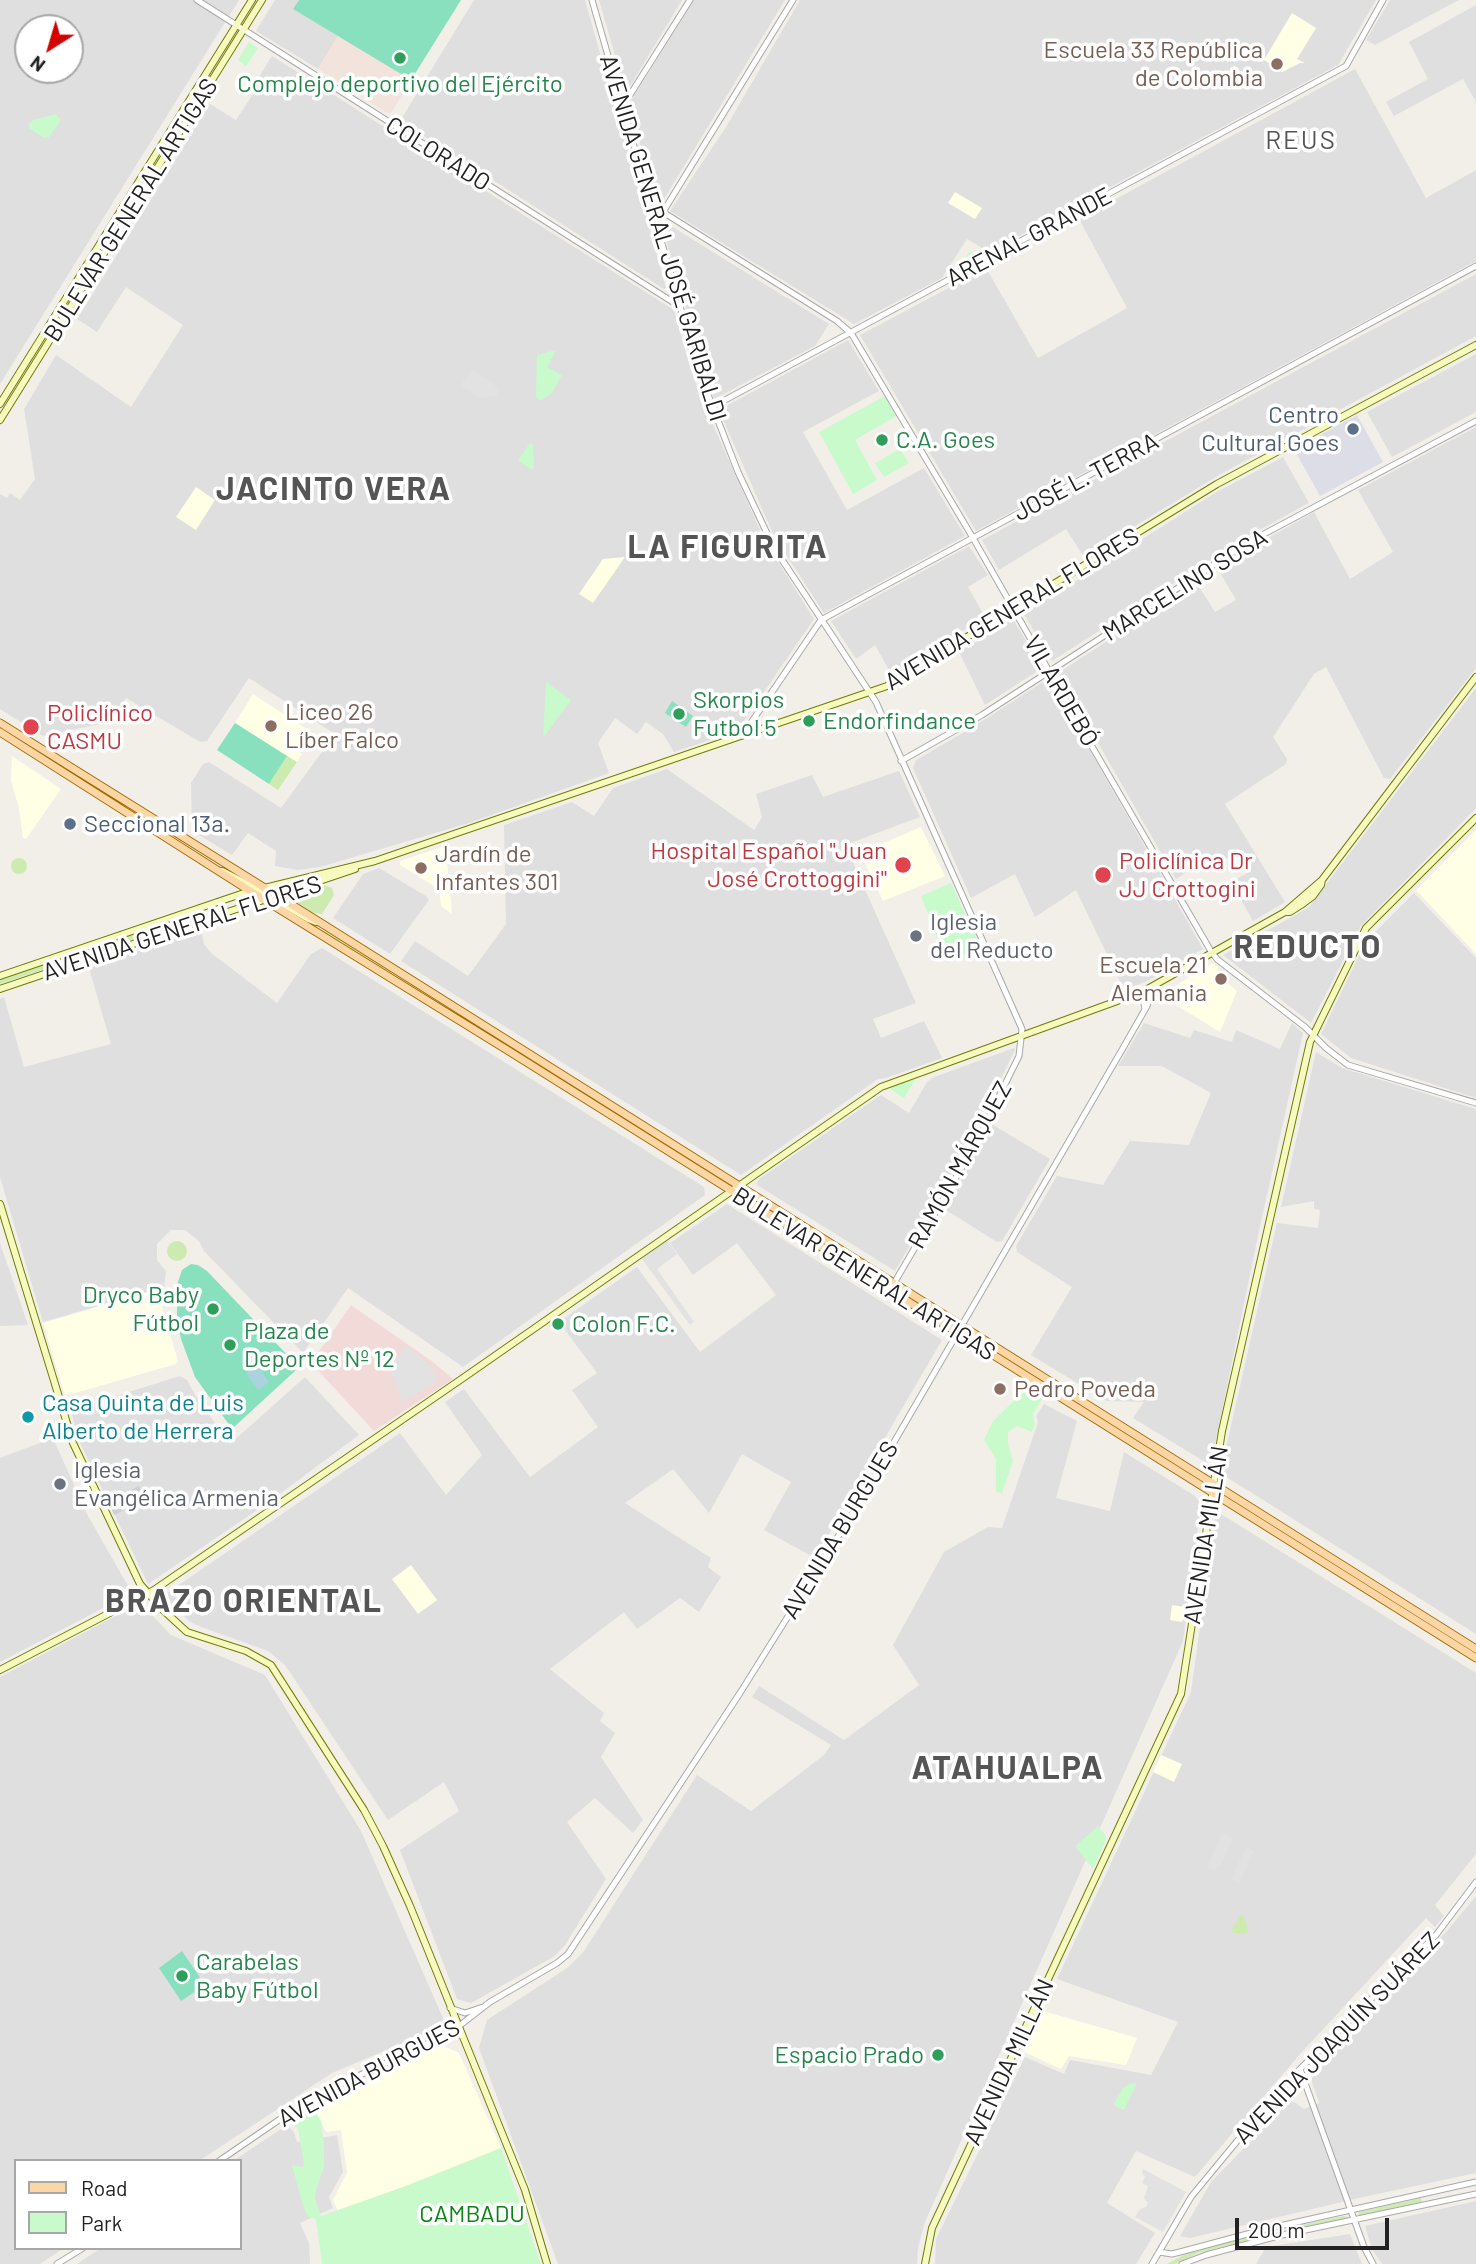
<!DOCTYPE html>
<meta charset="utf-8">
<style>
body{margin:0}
#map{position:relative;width:1476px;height:2264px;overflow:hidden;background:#f2efe9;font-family:Barlow,sans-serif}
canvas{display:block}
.legend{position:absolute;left:14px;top:2159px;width:228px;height:91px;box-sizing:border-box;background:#fff;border:2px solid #a7a7a7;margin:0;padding:9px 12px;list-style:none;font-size:21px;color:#222}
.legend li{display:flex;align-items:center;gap:14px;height:35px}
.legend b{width:35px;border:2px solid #a7a7a7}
.north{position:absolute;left:14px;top:14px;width:70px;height:70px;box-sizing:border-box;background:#fff;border:2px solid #a7a7a7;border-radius:50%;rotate:217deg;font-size:19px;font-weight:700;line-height:28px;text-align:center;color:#222}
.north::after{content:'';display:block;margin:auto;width:24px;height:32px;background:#d40000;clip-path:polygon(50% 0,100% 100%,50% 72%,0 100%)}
.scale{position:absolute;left:1235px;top:2218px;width:154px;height:32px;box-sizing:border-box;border:4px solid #222;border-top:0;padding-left:9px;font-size:21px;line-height:24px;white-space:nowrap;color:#222;-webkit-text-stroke:5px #fff;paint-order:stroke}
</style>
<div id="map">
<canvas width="1476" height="2264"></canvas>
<ul class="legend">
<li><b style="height:9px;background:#fcd6a4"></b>Road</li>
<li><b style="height:19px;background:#c8facc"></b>Park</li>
</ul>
<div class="north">N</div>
<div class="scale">200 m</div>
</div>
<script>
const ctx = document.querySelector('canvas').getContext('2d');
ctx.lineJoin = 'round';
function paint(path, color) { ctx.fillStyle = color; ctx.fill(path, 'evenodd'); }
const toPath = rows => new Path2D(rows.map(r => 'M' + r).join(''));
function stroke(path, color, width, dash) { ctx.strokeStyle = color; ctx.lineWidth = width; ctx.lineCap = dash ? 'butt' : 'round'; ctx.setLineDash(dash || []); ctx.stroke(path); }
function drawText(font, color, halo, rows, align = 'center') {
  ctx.font = font + ' Barlow,sans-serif'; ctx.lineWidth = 7; ctx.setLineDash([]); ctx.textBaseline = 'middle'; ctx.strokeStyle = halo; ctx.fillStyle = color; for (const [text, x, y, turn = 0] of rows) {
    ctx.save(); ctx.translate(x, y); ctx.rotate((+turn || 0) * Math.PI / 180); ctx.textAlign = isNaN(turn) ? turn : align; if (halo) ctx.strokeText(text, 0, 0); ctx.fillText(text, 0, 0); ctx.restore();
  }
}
const residential = toPath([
 [0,0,239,0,0,384],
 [28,28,70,28,70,70,28,70],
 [275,0,299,0,294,9,338,36,318,69,256,31],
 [474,0,585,0,666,288,664,289,400,121],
 [599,0,682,0,626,93],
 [694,0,785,0,661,204,657,203,629,104],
 [800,0,1376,0,1338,65,989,252,967,239,942,278,854,324,670,211,726,127],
 [1390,0,1459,0,1375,45,1366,40],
 [1476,5,1476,102,1463,79,1394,116,1386,102,1428,79,1409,42],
 [272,56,674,310,691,371,706,409,764,539,814,619,737,731,674,752,663,734,646,722,637,734,615,718,598,743,609,773,469,823,320,867,298,870,275,866,276,851,248,833,232,855,192,831,191,783,203,764,209,762,281,808,335,734,249,678,207,741,200,742,126,698,114,718,109,722,43,736,0,709,0,494,7,498,10,493,20,500,35,479,24,409,56,355,131,407,183,325,126,287,97,332,77,319,210,104,236,120,259,85,255,83],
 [1355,69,1426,198,1476,170,1476,261,976,531,860,335,986,268,1038,358,1127,308,1079,219],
 [663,221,829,324,815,346,714,399,704,372,661,223],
 [1476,274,1476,336,1219,475,1084,557,1066,529,999,570,982,540],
 [848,340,879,391,803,432,847,510,924,468,965,536,824,613,774,536,719,410],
 [1476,354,1476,412,1392,457,1367,412],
 [1476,427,1476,668,1390,779,1384,778,1326,667,1314,674,1273,737,1287,759,1286,764,1225,804,1285,902,1253,921,1231,882,1251,871,1243,850,1211,867,1206,859,1176,879,1058,673,1197,583,1215,612,1236,600,1218,569,1247,550,1314,512,1350,579,1393,552,1358,490],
 [1283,457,1309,503,1241,540,1052,661,1024,614,1215,493],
 [969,546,988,575,968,587,985,617,892,675,875,645,856,659,831,621],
 [1013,619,1042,668,985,705,959,652],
 [1049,678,1203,949,1147,981,1124,990,1076,890,1035,917,1015,874,971,898,913,768,916,760,973,727],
 [1476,688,1476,808,1361,926,1311,1023,1223,955,1308,908],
 [667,769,754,830,762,817,756,794,812,775,823,797,899,771,920,817,845,845,916,1003,873,1019,881,1038,924,1021,942,1058,886,1078,878,1079,741,1175,401,961,415,941,468,976,506,924,504,825,572,802,594,816,613,788],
 [379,868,426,896,429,900,390,954,333,918,363,874],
 [1414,893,1476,958,1476,1098,1351,1058,1321,1034,1366,941],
 [201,929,204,944,211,953,277,1003,311,954,322,948,704,1187,705,1195,463,1367,348,1288,303,1353,204,1251,199,1241,185,1230,171,1230,157,1244,157,1260,166,1271,164,1287,43,1322,0,1177,0,999,4,997,24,1067,111,1044,89,968],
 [1144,1023,1190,1038,1194,1030,1232,1042,1236,1030,1280,1049,1292,1023,1303,1033,1259,1231,1212,1459,1205,1462,1133,1418,1144,1402,1107,1401,1031,1355,1072,1287,1017,1252,1016,1246,1057,1176,1103,1185,1130,1141,1189,1145,1211,1093,1162,1066,1118,1066],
 [1014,1048,1015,1050,966,1148,895,1271,757,1185,759,1179,881,1095,909,1113,927,1082,934,1077],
 [1316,1052,1342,1068,1476,1109,1476,1634,1225,1476,1221,1470,1277,1223,1318,1228,1320,1210,1314,1209,1314,1201,1281,1207],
 [993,1125,1050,1159,1002,1241,997,1242,946,1210,947,1205],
 [727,1204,942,1340,815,1558,764,1530,791,1482,742,1454,709,1513,673,1469,625,1503,711,1558,708,1567,721,1577,699,1612,680,1598,637,1629,624,1612,550,1669,604,1713,600,1721,615,1733,601,1757,643,1820,633,1833,595,1798,567,1822,606,1879,565,1945,555,1956,471,2003,457,1999,400,1850,459,1811,444,1782,388,1820,285,1665,268,1651,196,1625,189,1621,165,1597,167,1593,400,1433,446,1495,482,1455,445,1402,464,1389,530,1477,598,1427,572,1390,597,1373,559,1322,637,1267,700,1352,776,1295,737,1243,693,1275,670,1243],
 [0,1243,28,1325,0,1326],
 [180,1376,187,1380,195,1395,230,1444,305,1377,359,1435,269,1502,148,1584,79,1441,71,1410],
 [1044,1404,1077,1421,1056,1498,1110,1511,1124,1452,1195,1496,1201,1504,1183,1641,925,2222,918,2248,917,2264,558,2264,479,2048,487,2020,567,1968,584,1951,697,1775,751,1811,824,1755,831,1745,752,1697,759,1686,844,1740,919,1685,893,1645,944,1552,988,1527,1002,1528,1038,1422,1036,1416],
 [53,1438,87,1514,132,1593,0,1662,0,1458],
 [1221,1514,1476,1673,1476,1854,1435,1905,1444,1916,1435,1927,1426,1918,1301,2053,1195,2177,1136,2151,1107,2203,1155,2233,1136,2264,935,2264,936,2239,1025,2057,1064,2074,1070,2060,1151,2075,1178,2022,1057,1979,1191,1692,1215,1519],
 [140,1603,171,1635,265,1675,361,1831,446,2025,332,2073,199,2161,16,2161,16,2248,64,2248,40,2264,0,2264,0,1677],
 [1476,1896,1476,2173,1359,2198,1190,2238,1180,2236,1211,2182,1291,2100,1304,2109,1319,2103,1311,2079,1446,1932],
 [287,2125,294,2132,297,2142,337,2135,343,2172,329,2197,333,2208,300,2223,309,2243,310,2264,77,2264,101,2248,240,2248,240,2161,233,2161],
 [1476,2201,1476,2264,1382,2264,1372,2249,1365,2226],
 [1350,2234,1362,2264,1256,2264,1266,2247]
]);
const commercial = toPath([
 [351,1305,433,1362,453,1379,374,1431,311,1363]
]);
const education = toPath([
 [1292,13,1316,28,1297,59,1305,63,1300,63,1282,72,1264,60],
 [955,192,982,208,975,219,948,203],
 [196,487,215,500,196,530,176,517],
 [625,557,593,603,579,594,603,559],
 [253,694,308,730,296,750,302,754,297,762,235,723],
 [12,756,61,789,26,839,23,838,19,808,11,781],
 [921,827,945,876,883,901,860,853],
 [1476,830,1476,954,1416,890],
 [445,846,449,879,452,914,441,906,439,889,400,865,400,861],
 [1213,963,1219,968,1216,973,1237,991,1220,1032,1160,995],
 [162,1288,166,1304,162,1306,178,1361,176,1364,65,1396,43,1323],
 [411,1565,437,1600,418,1614,392,1579],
 [1172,1605,1185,1607,1182,1622,1170,1620],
 [1161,1755,1182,1764,1174,1782,1153,1772],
 [1043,2011,1137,2038,1126,2065,1069,2056,1061,2069,1024,2052],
 [439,2044,459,2053,501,2148,406,2186,338,2211,333,2200,347,2173,341,2130,326,2132,312,2104]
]);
const religious = toPath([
 [139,1486,146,1500,114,1515,110,1505,112,1500]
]);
const military = toPath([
 [299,0,461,0,391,113,387,113,318,69,338,36,293,9]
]);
const grass = toPath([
 [287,756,297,762,278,790,269,784],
 '11 866a8 8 0 1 1 16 0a8 8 0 1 1-16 0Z',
 [324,885,332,888,334,895,322,914,313,913,291,899,292,896],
 [275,903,344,942,517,1052,382,967],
 [202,911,205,912,203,915,163,929,160,928,161,925],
 [148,929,151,931,149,934,0,984,0,980],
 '167 1251a10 10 0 1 1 20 0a10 10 0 1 1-20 0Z',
 [1241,1915,1244,1917,1248,1930,1246,1934,1234,1933,1231,1930],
 [1421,2198,1422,2202,1360,2216,1358,2214,1359,2212],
 [1344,2216,1347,2217,1346,2219,1287,2230,1288,2228],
 [1248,2237,1250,2237,1250,2240,1198,2253,1175,2264,1167,2264,1195,2249]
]);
const park = toPath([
 [249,42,258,48,246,66,238,60],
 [56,114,61,120,49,137,44,138,29,128,29,124,33,120],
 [969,252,974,252,980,258,962,268,960,265],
 [556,350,547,367,562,375,552,393,540,401,536,397,537,355],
 [885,396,896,416,855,440,877,480,853,494,819,432],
 [530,443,533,445,534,468,532,470,518,460],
 [900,449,909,463,884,477,875,463],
 [546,682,571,700,543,738],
 [951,883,981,948,947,963,921,896],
 [916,1078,904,1098,889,1088],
 [1024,1388,1042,1399,1033,1414,1035,1424,1032,1432,1017,1426,1008,1432,1008,1443,1013,1461,1002,1493,996,1492,996,1459,984,1440,993,1421,1020,1395],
 [1098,1826,1106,1836,1106,1840,1093,1869,1075,1846],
 [1137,2083,1124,2110,1117,2107,1114,2105,1115,2101,1123,2088,1129,2084],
 [310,2104,321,2121,324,2146,324,2167,316,2190,315,2199,321,2216,406,2186,501,2148,541,2264,322,2264,316,2219,308,2217,303,2206,292,2165,303,2167,304,2163,298,2129,291,2122,291,2119]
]);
const pitch = toPath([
 [299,0,461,0,411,80,293,9],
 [672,701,693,716,686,727,665,713],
 [235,723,287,756,269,784,217,750],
 [191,1264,198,1265,207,1271,296,1364,295,1371,234,1427,230,1426,195,1377,181,1339,177,1320,177,1285,182,1270],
 [182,1951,205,1985,181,2001,159,1968]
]);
const parking = toPath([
 [472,369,500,389,496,396,479,398,461,385],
 [667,1240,677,1254,657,1269,694,1322,690,1325,642,1259],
 [405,1346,426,1361,439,1379,402,1403,389,1367],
 [1222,1833,1233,1838,1220,1867,1217,1866,1215,1871,1207,1867],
 [1246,1847,1254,1851,1239,1884,1231,1879],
 [1143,2169,1186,2192,1163,2232,1135,2217,1140,2209,1146,2207,1148,2203,1144,2198,1148,2186,1142,2183,1145,2177,1142,2172]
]);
const plaza = toPath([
 [1357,415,1383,462,1320,496,1294,449]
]);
const water = toPath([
 [257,1365,269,1382,258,1390,246,1373]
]);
const tertiary = toPath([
 [197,0,679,306],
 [592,0,698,369,738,472,773,546,876,702,1022,1029,1019,1056,976,1143,893,1285],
 [623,106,690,0],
 [650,204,837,321,851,333,973,538,1090,743,1212,953,1218,960,1305,1027,1326,1048,1348,1065,1476,1103],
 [663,212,793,0],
 [712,407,1346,66,1383,0],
 [742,736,821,620,1476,266],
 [901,761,982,715,1249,542,1476,421],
 [1142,992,1145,1009],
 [450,2008,465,2013,483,2007],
 [1300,2069,1364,2247,1373,2264],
 [219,2161,311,2098,450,2033,490,2002,557,1963,568,1954,740,1693,854,1511,1123,1048,1147,1006,1152,988],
 [1159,2252,1172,2254,1180,2252,1266,2229,1476,2182],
 [57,2264,83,2248],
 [1152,2264,1191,2197,1243,2134,1300,2069,1436,1935,1476,1882],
 [1182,2264,1206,2255,1282,2235,1476,2194]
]);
const secondary = toPath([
 [0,404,252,0],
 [0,420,262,0],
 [222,871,259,890],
 [254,892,272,898,308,919,316,922],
 [1285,912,1322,880],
 [0,976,244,893,375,861,887,686,1217,484,1476,345],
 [0,989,355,869],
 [0,1204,73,1443,140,1584,162,1609,187,1632,246,1651,271,1665,364,1810,383,1846,410,1906,525,2190,547,2264],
 [0,1670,154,1590,463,1378,881,1087,1142,992,1285,912,1290,912,1301,905,1313,896,1321,885,1322,880,1476,677],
 [925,2264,932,2228,1181,1694,1222,1431,1310,1042,1366,928,1476,818]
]);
const primary = toPath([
 [0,723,321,923,1476,1649],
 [0,732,250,891,512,1053,1476,1658]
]);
const markers = [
 [400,58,7,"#2e9e5b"],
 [1277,64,7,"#8d6e63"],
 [1353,429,7,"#5c6f8a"],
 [882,440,7,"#2e9e5b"],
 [679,714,7,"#2e9e5b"],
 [809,721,7,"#2e9e5b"],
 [271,726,7,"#8d6e63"],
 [31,727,9,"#e0444e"],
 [70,824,7,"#5c6f8a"],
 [903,865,9,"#e0444e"],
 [421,868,7,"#8d6e63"],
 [1103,875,9,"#e0444e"],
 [916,936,7,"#6b7280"],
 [1221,979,7,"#8d6e63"],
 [213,1309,7,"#2e9e5b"],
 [558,1324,7,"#2e9e5b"],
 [230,1345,7,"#2e9e5b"],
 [1000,1389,7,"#8d6e63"],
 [28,1417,7,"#0f9aa8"],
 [60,1484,7,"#6b7280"],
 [182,1976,7,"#2e9e5b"],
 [938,2055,7,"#2e9e5b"]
];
const educationNames = [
 ["Escuela 33 República",1263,50,"right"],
 ["de Colombia",1263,78,"right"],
 ["Liceo 26",285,712],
 ["Líber Falco",285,740],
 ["Jardín de",435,854],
 ["Infantes 301",435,882],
 ["Escuela 21",1207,965,"right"],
 ["Alemania",1207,993,"right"],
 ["Pedro Poveda",1014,1389]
];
const leisureNames = [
 ["Complejo deportivo del Ejército",400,84,"center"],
 ["C.A. Goes",896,440],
 ["Skorpios",693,700],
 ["Futbol 5",693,728],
 ["Endorfindance",823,721],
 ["Dryco Baby",199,1295,"right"],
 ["Fútbol",199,1323,"right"],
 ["Colon F.C.",572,1324],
 ["Plaza de",244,1331],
 ["Deportes Nº 12",244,1359],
 ["Carabelas",196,1962],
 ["Baby Fútbol",196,1990],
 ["Espacio Prado",924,2055,"right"]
];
const streetNames = [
 ["COLORADO",438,154,32],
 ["BULEVAR GENERAL ARTIGAS",131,210,-58],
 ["ARENAL GRANDE",1029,237,-28],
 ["AVENIDA GENERAL JOSÉ GARIBALDI",663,238,73],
 ["JOSÉ L. TERRA",1086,477,-28],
 ["MARCELINO SOSA",1185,585,-32],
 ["AVENIDA GENERAL FLORES",1012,609,-31],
 ["VILARDEBÓ",1061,691,60],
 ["AVENIDA GENERAL FLORES",182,928,-18],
 ["RAMÓN MÁRQUEZ",960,1165,-61],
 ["BULEVAR GENERAL ARTIGAS",864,1274,32],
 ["AVENIDA BURGUES",840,1530,-59],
 ["AVENIDA MILLÁN",1206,1535,-81],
 ["AVENIDA JOAQUÍN SUÁREZ",1337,2038,-46],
 ["AVENIDA MILLÁN",1009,2062,-65],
 ["AVENIDA BURGUES",369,2073,-28]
];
const serviceNames = [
 ["Centro",1339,415],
 ["Cultural Goes",1339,443],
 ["Seccional 13a.",84,824,"left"]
];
const healthNames = [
 ["Policlínico",47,713],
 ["CASMU",47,741],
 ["Hospital Español \"Juan",887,851,"right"],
 ["José Crottoggini\"",887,879,"right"],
 ["Policlínica Dr",1119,861],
 ["JJ Crottogini",1119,889]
];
const worshipNames = [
 ["Iglesia",930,922],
 ["del Reducto",930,950],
 ["Iglesia",74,1470],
 ["Evangélica Armenia",74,1498]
];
const cultureNames = [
 ["Casa Quinta de Luis",42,1403],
 ["Alberto de Herrera",42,1431]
];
const parkNames = [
 ["CAMBADU",472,2214]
];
const neighbourhoodNames = [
 ["REUS",1301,140]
];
const districtNames = [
 ["JACINTO VERA",334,489],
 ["LA FIGURITA",728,547],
 ["REDUCTO",1308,947],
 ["BRAZO ORIENTAL",244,1601],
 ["ATAHUALPA",1008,1768]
];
paint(residential, '#e0dfdf');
paint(commercial, '#f2dad9');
paint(education, '#ffffe5');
paint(religious, '#d0d0d0');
paint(military, '#f3e3dd');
paint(grass, '#cdebb0');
paint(park, '#c8facc');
paint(pitch, '#88e0be');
paint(parking, '#e2e2e2');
paint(plaza, '#dddde8');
paint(water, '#aad3df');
stroke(tertiary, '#a9a9a9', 7);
stroke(secondary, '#707d05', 8);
stroke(primary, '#a06b00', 9);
stroke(tertiary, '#fff', 5);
stroke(secondary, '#f7fabf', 6);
stroke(primary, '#fcd6a4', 7);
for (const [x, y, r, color] of markers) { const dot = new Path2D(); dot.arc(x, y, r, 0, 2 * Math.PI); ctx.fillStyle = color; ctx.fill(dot); stroke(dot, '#fff', 2.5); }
drawText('24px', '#785e54', '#fff', educationNames, 'left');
drawText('24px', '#27864d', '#fff', leisureNames, 'left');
drawText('24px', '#222', '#fff', streetNames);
drawText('24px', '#4e5e75', '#fff', serviceNames, 'right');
drawText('24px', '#be3a42', '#fff', healthNames, 'left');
drawText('24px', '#5b616d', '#fff', worshipNames, 'left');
drawText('24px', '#0d838f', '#fff', cultureNames, 'left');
drawText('24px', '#0c8416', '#fff', parkNames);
ctx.letterSpacing = '2px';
drawText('26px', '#555', '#fff', neighbourhoodNames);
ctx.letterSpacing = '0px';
ctx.letterSpacing = '2px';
drawText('bold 32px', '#555', '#fff', districtNames);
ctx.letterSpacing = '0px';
</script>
